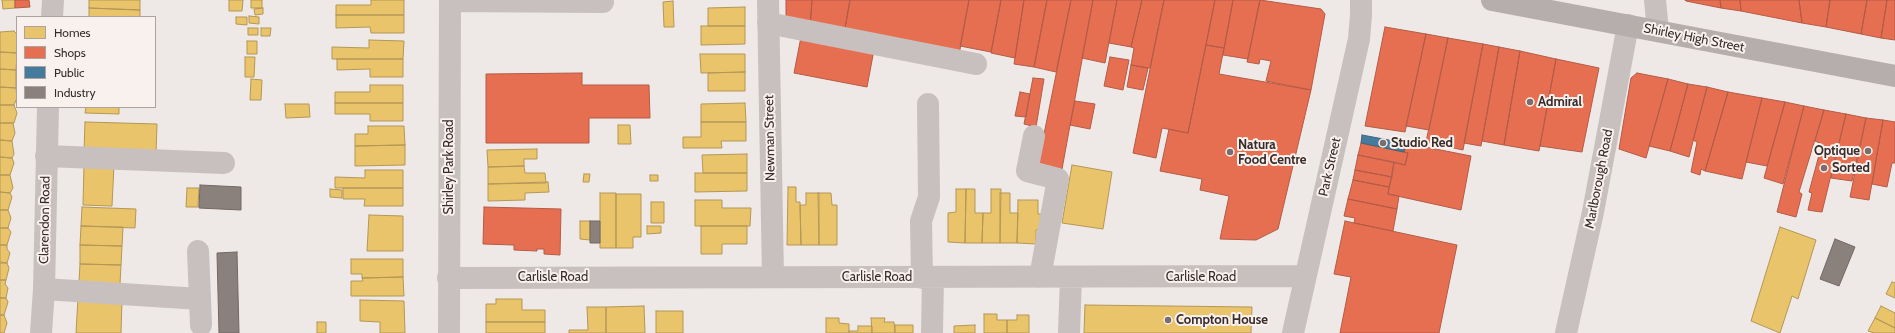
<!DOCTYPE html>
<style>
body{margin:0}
#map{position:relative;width:1895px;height:333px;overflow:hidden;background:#eee8e6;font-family:Cabin,sans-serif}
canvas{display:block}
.legend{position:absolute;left:16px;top:16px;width:140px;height:92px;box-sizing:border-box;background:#f9f1ee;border:1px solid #aca3a0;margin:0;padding:5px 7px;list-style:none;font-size:12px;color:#392d2c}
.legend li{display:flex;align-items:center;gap:8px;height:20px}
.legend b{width:20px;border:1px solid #aca3a0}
</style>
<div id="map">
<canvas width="1895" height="333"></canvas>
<ul class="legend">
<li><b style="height:11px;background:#e9c46a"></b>Homes</li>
<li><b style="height:11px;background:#e76f51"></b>Shops</li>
<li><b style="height:11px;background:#457b9d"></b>Public</li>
<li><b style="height:11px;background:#8a817c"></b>Industry</li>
</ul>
</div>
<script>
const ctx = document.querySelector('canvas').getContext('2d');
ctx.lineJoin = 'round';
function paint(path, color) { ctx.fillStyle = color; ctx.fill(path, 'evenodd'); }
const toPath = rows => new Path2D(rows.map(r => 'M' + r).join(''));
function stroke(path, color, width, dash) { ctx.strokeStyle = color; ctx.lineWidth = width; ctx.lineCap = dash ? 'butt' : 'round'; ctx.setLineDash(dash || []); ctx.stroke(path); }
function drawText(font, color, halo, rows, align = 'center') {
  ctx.font = font + ' Cabin,sans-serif'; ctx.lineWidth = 4; ctx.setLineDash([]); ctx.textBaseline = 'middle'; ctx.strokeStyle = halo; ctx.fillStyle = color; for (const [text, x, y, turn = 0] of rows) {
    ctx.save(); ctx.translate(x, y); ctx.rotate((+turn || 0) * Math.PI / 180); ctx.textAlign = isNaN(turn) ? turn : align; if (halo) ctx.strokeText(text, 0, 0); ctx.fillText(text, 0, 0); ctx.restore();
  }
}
const homes = toPath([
 [2,0,15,0,15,8,3,9,2,0],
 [89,0,140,0,140,10,89,8,89,0],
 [229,0,243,0,242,11,229,11,229,0],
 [251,0,262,0,262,8,251,8,251,0],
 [371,0,404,0,404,15,336,15,336,5,371,5,371,0],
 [673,1,674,27,664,27,663,2,673,1],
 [745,7,745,26,708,26,708,8,745,7],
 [89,8,140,10,140,17,89,17,89,8],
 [263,8,263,14,255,15,254,9,263,8],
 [336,15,404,15,404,33,371,33,370,27,336,28,336,15],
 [249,16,259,17,259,24,249,23,249,16],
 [236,17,247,17,247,25,236,24,236,17],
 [701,26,745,26,745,44,701,45,701,26],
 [248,28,258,28,258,35,248,35,248,28],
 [261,28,271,28,270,36,261,36,261,28],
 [14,31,17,34,17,53,0,52,0,32,14,31],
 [369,40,404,41,403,59,332,59,332,47,369,48,369,40],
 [247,41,257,41,257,54,247,54,247,41],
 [0,52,17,53,16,70,0,69,0,52],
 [700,54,745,54,745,72,701,73,700,54],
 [245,57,255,57,254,77,245,77,245,57],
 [337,59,403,59,403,77,370,77,370,69,337,70,337,59],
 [0,69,16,70,16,88,0,87,0,69],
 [745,72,745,91,708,91,708,73,745,72],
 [251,79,262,80,261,100,250,100,251,79],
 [370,85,403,85,403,103,335,103,335,92,370,92,370,85],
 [0,87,16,88,17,98,14,105,0,105,0,87],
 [335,103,403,103,403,121,370,121,370,114,335,114,335,103],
 [745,103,746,122,701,122,701,104,745,103],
 [285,104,309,104,310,117,286,118,285,104],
 [0,105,14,105,17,113,14,123,0,123,0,105],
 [86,107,119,107,119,114,85,113,86,107],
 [85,122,157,124,156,154,84,152,85,122],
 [701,122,746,122,746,141,721,141,722,148,683,148,683,137,701,137,701,122],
 [0,123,13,123,15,133,12,141,0,140,0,123],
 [618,125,630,125,631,144,618,144,618,125],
 [368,126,404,126,405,145,355,146,355,134,368,134,368,126],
 [0,140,12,141,14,154,12,158,0,157,0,140],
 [405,145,405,165,355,166,355,146,405,145],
 [537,149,537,159,524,159,524,166,488,167,487,150,537,149],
 [747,154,747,173,703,173,702,155,747,154],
 [0,157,12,158,14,163,10,175,0,175,0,157],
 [84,164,114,165,112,206,83,205,84,164],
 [1072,165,1112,172,1103,229,1062,223,1072,165],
 [524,166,525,173,545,173,546,183,488,184,488,167,524,166],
 [365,170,403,170,403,188,335,188,335,177,365,178,365,170],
 [695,173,747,173,747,191,695,192,695,173],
 [584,174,590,174,589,182,583,182,584,174],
 [0,175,10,175,13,188,10,193,0,192,0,175],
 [650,175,658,175,658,181,650,181,650,175],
 [548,182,549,192,525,193,525,200,488,201,488,184,548,182],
 [788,187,796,187,796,202,800,202,801,245,787,245,788,187],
 [187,188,199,188,198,207,186,207,187,188],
 [343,188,403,188,403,206,364,206,365,199,343,199,343,188],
 [330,189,342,190,342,198,330,197,330,189],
 [956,189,966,189,965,243,948,242,948,213,956,212,956,189],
 [966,189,975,189,975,213,983,213,982,243,965,243,966,189],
 [991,189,1001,189,1000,243,982,243,983,213,991,213,991,189],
 [0,192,10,193,12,197,8,210,0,210,0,192],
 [600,193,616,193,616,248,600,248,600,193],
 [806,193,819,193,819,245,801,245,800,205,806,205,806,193],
 [818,193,831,193,832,205,837,205,837,245,819,245,818,193],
 [1000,193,1010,193,1010,213,1018,213,1017,243,1000,243,1000,193],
 [616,194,641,194,641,237,633,237,633,248,616,248,616,194],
 [695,200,722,200,722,208,751,208,750,226,695,226,695,200],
 [1018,200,1038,200,1038,214,1042,214,1042,230,1036,230,1036,244,1017,243,1018,200],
 [651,202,664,202,664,223,651,223,651,202],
 [82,207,136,209,135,228,81,226,82,207],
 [0,210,8,210,11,218,8,228,0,228,0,210],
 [369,215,403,216,403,251,367,251,369,215],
 [580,221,590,221,590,240,580,239,580,221],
 [81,226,123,227,122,246,80,245,81,226],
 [647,226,661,226,661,233,647,234,647,226],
 [701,226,747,226,747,244,722,244,722,254,701,254,701,226],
 [1780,227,1816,240,1798,299,1792,296,1780,333,1751,321,1780,227],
 [0,228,8,228,11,232,7,245,0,245,0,228],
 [0,245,7,245,7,249,10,253,7,263,0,262,0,245],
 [80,245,122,246,121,265,80,264,80,245],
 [351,259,403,259,403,277,362,278,362,274,351,274,351,259],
 [0,263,7,263,9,268,6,280,0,280,0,263],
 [80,264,121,265,120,284,79,282,80,264],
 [403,277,404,296,351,296,351,281,363,281,362,278,403,277],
 [0,280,6,280,5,284,8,288,6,298,0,298,0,280],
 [1892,282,1895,283,1895,298,1886,294,1892,282],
 [0,298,6,298,8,302,4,315,0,315,0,298],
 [78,298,122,300,121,333,76,333,78,298],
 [496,299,522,299,522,310,545,310,545,322,486,322,486,304,496,304,496,299],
 [360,300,404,301,405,333,380,333,380,322,360,321,360,300],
 [1085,305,1252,307,1251,333,1084,333,1085,305],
 [644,306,645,333,606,333,606,307,644,306],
 [1881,306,1895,313,1895,328,1875,318,1881,306],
 [587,307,606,307,606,333,569,333,569,330,588,330,587,307],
 [656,311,683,311,683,333,656,333,656,311],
 [984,314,997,314,997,320,1007,320,1007,333,984,333,984,314],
 [0,315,4,315,7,323,4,333,0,333,0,315],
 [1017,315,1029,315,1029,333,1007,333,1007,320,1017,320,1017,315],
 [826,318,839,318,839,323,849,324,849,333,826,333,826,318],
 [871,318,885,318,884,322,894,322,895,333,872,333,871,318],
 [1875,318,1895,328,1895,333,1874,333,1868,331,1875,318],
 [317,322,326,322,326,333,317,333,317,322],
 [486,322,545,322,545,333,486,333,486,322],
 [895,325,913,325,913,333,895,333,895,325],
 [975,325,975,333,954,333,954,326,975,325],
 [858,326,872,326,872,333,849,333,849,331,858,331,858,326]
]);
const shops = toPath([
 [15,0,29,0,30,7,15,8,15,0],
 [786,0,812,0,810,27,786,21,786,0],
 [812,0,850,0,844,34,810,27,812,0],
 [850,0,969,0,959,55,844,34,850,0],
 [969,0,1001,0,991,52,960,46,969,0],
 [1001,0,1024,0,1015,58,991,53,1001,0],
 [1024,0,1047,0,1034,67,1014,64,1024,0],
 [1047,0,1071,0,1056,72,1034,67,1047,0],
 [1071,0,1093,0,1062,169,1038,164,1071,0],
 [1093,0,1117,0,1105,63,1082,58,1093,0],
 [1117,0,1142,0,1131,47,1109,43,1117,0],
 [1142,0,1164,0,1150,68,1148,68,1131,65,1134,48,1131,47,1142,0],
 [1164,0,1215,0,1188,133,1162,128,1156,158,1133,153,1164,0],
 [1215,0,1233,0,1224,48,1206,45,1215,0],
 [1233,0,1260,0,1248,59,1223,55,1233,0],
 [1260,0,1321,9,1325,14,1311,90,1266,81,1271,61,1260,59,1259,64,1247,62,1260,0],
 [1685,0,1720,0,1721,8,1686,1,1685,0],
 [1720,0,1740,0,1741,11,1721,8,1720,0],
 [1740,0,1799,0,1802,23,1741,11,1740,0],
 [1799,0,1830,0,1826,27,1802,23,1799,0],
 [1830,0,1867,0,1861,34,1826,27,1830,0],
 [1867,0,1887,0,1881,38,1861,34,1867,0],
 [1887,0,1895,0,1895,40,1881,38,1887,0],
 [1385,27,1426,34,1405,132,1365,126,1385,27],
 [1426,34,1448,38,1429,130,1406,126,1426,34],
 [801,37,874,50,867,87,794,73,801,37],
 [1448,38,1483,44,1463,150,1426,142,1448,38],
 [1483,44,1499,47,1481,146,1464,143,1483,44],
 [1206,45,1224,48,1219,74,1311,90,1278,229,1256,240,1220,239,1229,196,1200,190,1202,179,1160,171,1169,129,1188,133,1206,45],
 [1499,47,1520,51,1504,145,1482,141,1499,47],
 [1520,51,1556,59,1539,151,1504,145,1520,51],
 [1110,57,1129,60,1123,90,1104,86,1110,57],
 [1556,59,1599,68,1582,152,1540,146,1556,59],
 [1131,65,1148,68,1143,90,1127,87,1131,65],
 [582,73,582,85,649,85,650,118,589,118,589,143,486,143,486,74,582,73],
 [1637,73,1668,79,1646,158,1619,149,1631,78,1637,73],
 [1033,78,1044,79,1036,127,1024,124,1033,78],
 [1668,79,1688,84,1670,151,1649,146,1668,79],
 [1688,84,1707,87,1689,157,1670,151,1688,84],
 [1707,87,1728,92,1705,171,1701,169,1700,175,1691,172,1697,142,1693,140,1707,87],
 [1020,92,1030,94,1026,117,1015,116,1020,92],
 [1728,92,1762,98,1742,179,1705,171,1728,92],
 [1762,98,1785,102,1767,166,1746,162,1762,98],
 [1075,101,1095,104,1090,129,1070,125,1075,101],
 [1785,102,1804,106,1783,184,1764,178,1785,102],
 [1804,106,1824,110,1799,192,1802,194,1796,217,1777,212,1804,106],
 [1824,110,1846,114,1822,212,1814,211,1808,210,1812,193,1809,192,1822,144,1815,141,1824,110],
 [1846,114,1866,118,1852,181,1831,178,1846,114],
 [1866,118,1883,120,1869,200,1850,197,1866,118],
 [1883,120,1895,122,1895,163,1892,163,1887,187,1872,184,1883,120],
 [1361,143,1408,153,1405,165,1358,155,1361,143],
 [1405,143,1471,156,1461,210,1388,194,1394,162,1405,165,1408,153,1404,152,1405,143],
 [1358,155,1394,162,1392,177,1355,170,1358,155],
 [1355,170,1392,177,1389,187,1353,180,1355,170],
 [1353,180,1389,187,1388,194,1399,196,1397,209,1348,199,1353,180],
 [1348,199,1397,209,1393,231,1354,223,1355,218,1344,216,1348,199],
 [484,207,561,209,560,255,544,254,544,249,537,249,537,251,514,250,514,245,483,244,484,207],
 [1345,221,1457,245,1439,333,1340,333,1351,277,1334,274,1345,221]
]);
const public = toPath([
 [1362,135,1405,143,1404,152,1361,143,1362,135]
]);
const industry = toPath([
 [200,185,241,187,241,210,199,208,200,185],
 [590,221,600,221,600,243,590,243,590,221],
 [1835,239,1855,247,1839,286,1820,279,1835,239],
 [237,252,239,333,219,333,217,253,237,252]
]);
const minor = toPath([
 [768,0,773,277],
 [1655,0,1658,31],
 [450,1,603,2],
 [52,17,53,0],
 [768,23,976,64],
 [1034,136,1027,171,1058,179,1040,277],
 [46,156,224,163],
 [448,278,1305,276],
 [922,278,921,221,929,197,928,104],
 [44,289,200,299,198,251],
 [200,299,201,325],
 [41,333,44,289,48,107],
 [449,333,450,0],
 [932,333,933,277],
 [1069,333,1071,277],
 [1293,333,1359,39,1361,15,1361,0],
 [1566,333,1593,212,1628,25]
]);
const major = toPath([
 [1492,0,1895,76]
]);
const markers = [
 [1530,102,4,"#786e6d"],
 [1383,143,4,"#786e6d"],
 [1868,151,4,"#786e6d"],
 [1230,152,4,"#786e6d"],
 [1824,168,4,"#786e6d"],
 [1168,320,4,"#786e6d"]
];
const streetNames = [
 ["Shirley High Street",1694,38,11],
 ["Newman Street",770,138,-91],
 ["Shirley Park Road",449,167,-90],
 ["Park Street",1330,167,-77],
 ["Marlborough Road",1599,179,-79],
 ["Clarendon Road",45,220,-89],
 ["Carlisle Road",553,277],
 ["Carlisle Road",877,277],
 ["Carlisle Road",1201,277]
];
const poiNames = [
 ["Admiral",1538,102],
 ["Studio Red",1391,143],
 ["Natura",1238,145],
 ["Food Centre",1238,160],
 ["Optique",1860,151,"right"],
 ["Sorted",1832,168],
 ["Compton House",1176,320]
];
paint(homes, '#e9c46a');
stroke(homes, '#b49757', 1);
paint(shops, '#e76f51');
stroke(shops, '#b35b46', 1);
paint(public, '#457b9d');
stroke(public, '#41647b', 1);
paint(industry, '#8a817c');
stroke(industry, '#726864', 1);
stroke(minor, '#c7c0be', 22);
stroke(major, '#b6aead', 22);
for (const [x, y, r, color] of markers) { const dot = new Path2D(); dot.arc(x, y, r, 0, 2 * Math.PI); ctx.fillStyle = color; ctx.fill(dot); stroke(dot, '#f9f1ee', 1.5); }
drawText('13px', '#392d2c', '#f9f1ee', streetNames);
drawText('bold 13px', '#392d2c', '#f9f1ee', poiNames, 'left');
</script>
